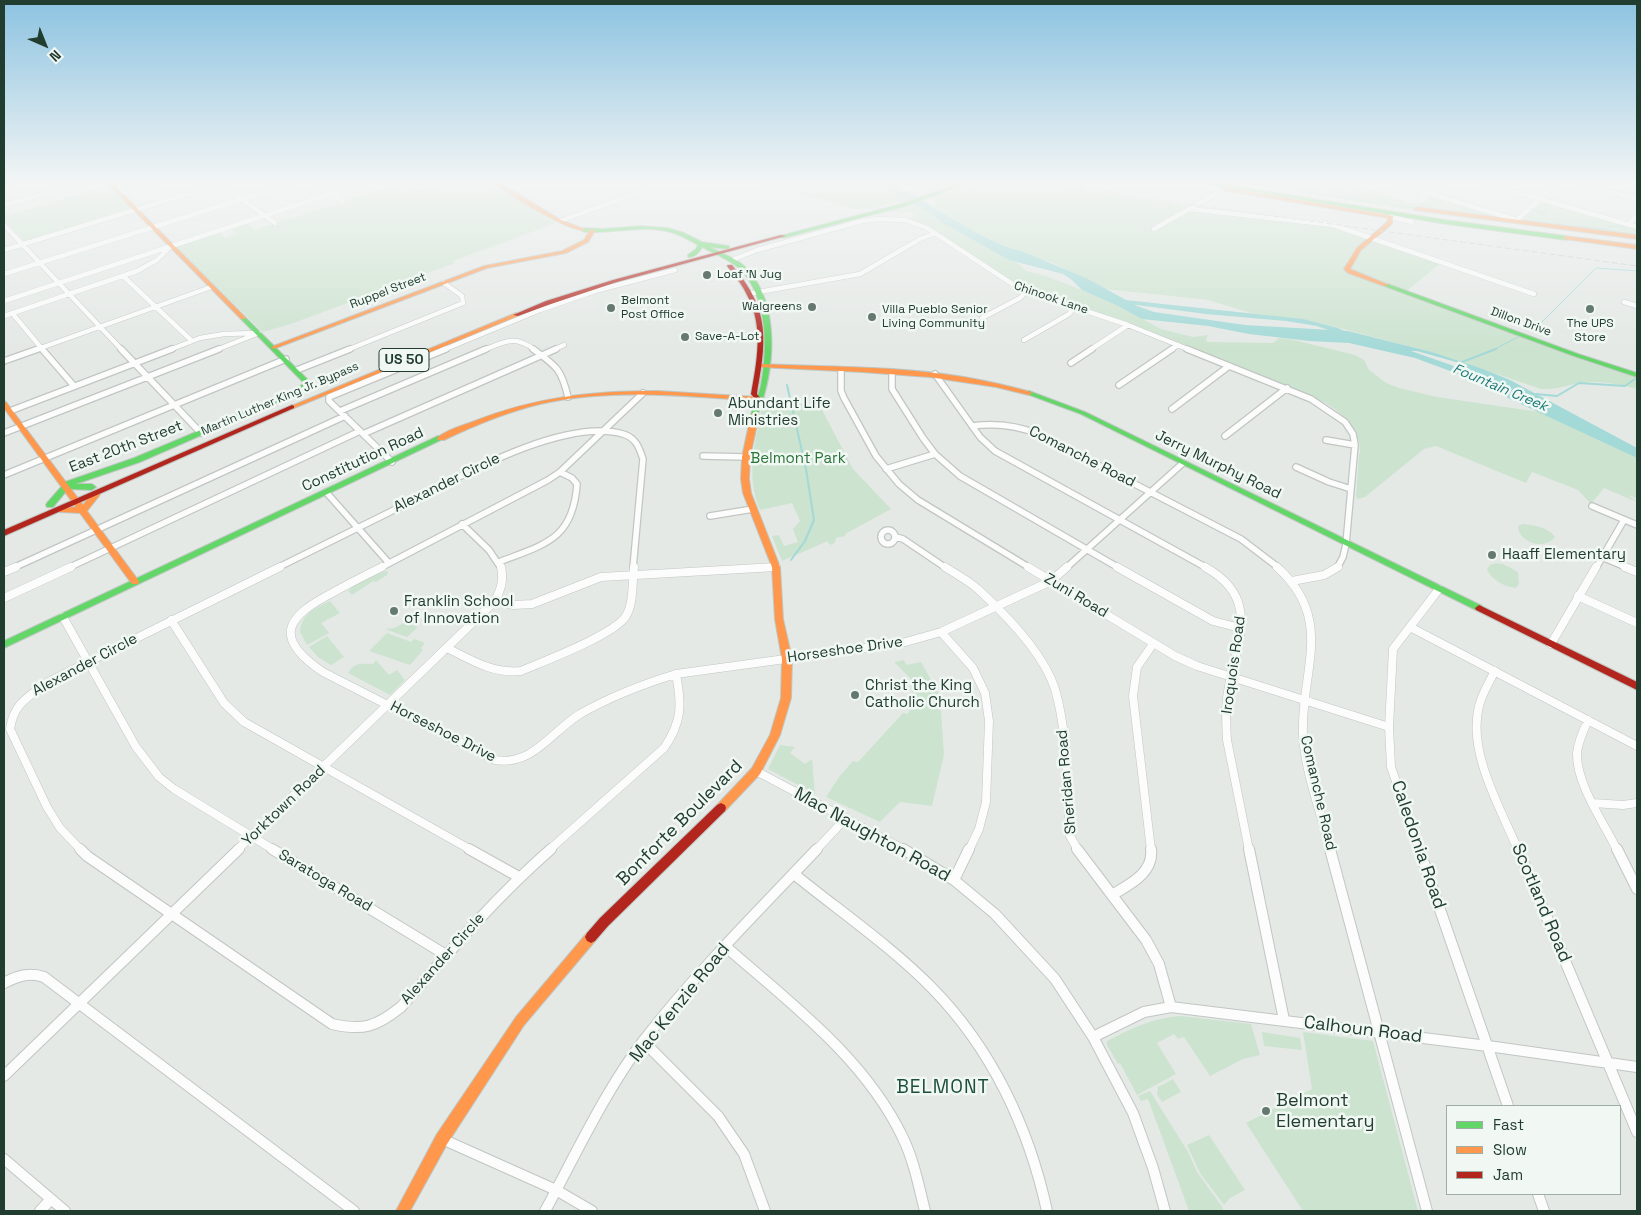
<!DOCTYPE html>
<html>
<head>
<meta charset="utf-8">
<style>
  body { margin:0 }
  #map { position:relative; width:1641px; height:1215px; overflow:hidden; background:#e4e9e6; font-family:"Space Grotesk",sans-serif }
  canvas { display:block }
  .frame { position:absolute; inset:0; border:5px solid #213d30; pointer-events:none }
  .legend { position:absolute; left:1446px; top:1105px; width:175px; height:90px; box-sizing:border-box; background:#f1f8f4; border:1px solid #9eada6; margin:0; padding:6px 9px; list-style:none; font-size:15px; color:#213d30 }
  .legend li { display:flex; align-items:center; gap:10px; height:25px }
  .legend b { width:25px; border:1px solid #9eada6 }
  .north { position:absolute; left:20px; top:20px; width:50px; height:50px; -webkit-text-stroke:4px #f1f8f4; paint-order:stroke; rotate:136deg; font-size:14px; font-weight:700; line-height:20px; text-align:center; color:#213d30 }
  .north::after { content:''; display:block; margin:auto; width:18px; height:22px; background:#213d30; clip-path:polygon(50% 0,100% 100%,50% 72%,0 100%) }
</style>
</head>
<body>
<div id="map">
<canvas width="1641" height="1215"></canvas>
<div class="frame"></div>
<ul class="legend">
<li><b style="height:6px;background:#63d668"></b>Fast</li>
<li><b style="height:6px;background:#ff974d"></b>Slow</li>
<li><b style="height:6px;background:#b3261e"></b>Jam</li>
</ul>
<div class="north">N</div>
</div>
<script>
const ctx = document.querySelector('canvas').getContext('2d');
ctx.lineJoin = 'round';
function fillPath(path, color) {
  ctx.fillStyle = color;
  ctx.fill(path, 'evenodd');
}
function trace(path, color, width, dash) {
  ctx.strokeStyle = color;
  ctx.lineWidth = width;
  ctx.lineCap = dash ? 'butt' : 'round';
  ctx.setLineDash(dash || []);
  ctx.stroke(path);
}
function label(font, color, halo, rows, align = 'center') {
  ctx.font = font + ' "Space Grotesk",sans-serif';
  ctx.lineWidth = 5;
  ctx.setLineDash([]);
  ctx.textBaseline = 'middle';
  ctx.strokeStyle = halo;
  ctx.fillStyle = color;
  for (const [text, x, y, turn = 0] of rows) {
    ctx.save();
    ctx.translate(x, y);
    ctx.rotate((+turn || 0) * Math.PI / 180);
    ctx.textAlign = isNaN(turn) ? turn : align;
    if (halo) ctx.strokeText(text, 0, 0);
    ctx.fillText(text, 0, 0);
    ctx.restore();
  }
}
const green = new Path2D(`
  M442,181H485L556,223L453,261L455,263L291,324L263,332L177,249V245L217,232L225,238L238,234L231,228L246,223L255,230L403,182L423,187Z
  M750,181H868L930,213L974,240L1019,264L1026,271L1043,275L1082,290L1118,306L1161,329L1193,337L1208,335L1206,340L1208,342L1273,343L1279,338L1290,339L1355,355L1364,360L1369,370L1386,383L1399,388L1437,397L1539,412L1637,458V499L1627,494L1637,502L1604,488L1591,504L1578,490L1532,472L1526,483L1436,446L1424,449L1365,497L1358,499L1356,497L1359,454H1360C1361,429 1344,415 1326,403L1129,323L1019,288L935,231L907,220L915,214L910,212H883L904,205L898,202L871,209H853L824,200L768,189Z
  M890,181H962L927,194C915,185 901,188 890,181Z
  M977,181H1054L1101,193L1194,207L1191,209L1333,225L1442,262L1404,293L1591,363L1637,377V389C1620,384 1597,380 1579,383C1565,386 1555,390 1541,389L1432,352L1324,324L1251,313L1208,300L1106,289L1053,263L1004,246L975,232L934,207L937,205L932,198Z
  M1244,181H1290L1326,192L1331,191L1343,182L1413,204L1428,202L1426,198L1430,195L1518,221L1521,220L1543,201L1637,229V232L1632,238L1441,215L1240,183Z
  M109,186L131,208L24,241L4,219V216Z
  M819,404L853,469L891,509L845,534V536L836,538L835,542L832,545L828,543V541L782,561L772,536L779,535L784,546L798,542L793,529L800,521L792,503L760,510C745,475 756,441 762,405Z
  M1523,524C1534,525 1548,527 1555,537C1546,550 1519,544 1518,526Z
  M1496,563L1503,564L1518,572L1519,584L1516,588C1505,587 1491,580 1487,569L1490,565Z
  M388,571L387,575L376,582L373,581L352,595L348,591C358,581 375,573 388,571Z
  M330,601L340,613L321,623L329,633L307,645L300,632C301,614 316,608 330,601Z
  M406,622L418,627L407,637L385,629L394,628Z
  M387,633L411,642L414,639L425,643L421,648L423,650L410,665L369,651Z
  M327,636L344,657L331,665L318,657L309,647Z
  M376,660L389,675L397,670L405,680L390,695L348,673C355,662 360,664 373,664Z
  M904,660L906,665L921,662L940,696L944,755L932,806L900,802L880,822L826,797L839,777L853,761L858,762L903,713L908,714L917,694L912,692L911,679L894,662Z
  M780,745L795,747L790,753L805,764L812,759L815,794L768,769Z
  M1181,1016L1251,1024L1260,1055L1243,1059L1210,1076L1184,1037L1178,1039L1174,1034L1157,1043L1176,1074L1137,1095L1120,1063L1118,1064L1107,1045V1041C1135,1027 1149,1019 1181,1016Z
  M1262,1032L1300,1038L1302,1050L1264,1046Z
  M1303,1032L1373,1041L1418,1211H1303L1246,1123L1312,1089Z
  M1173,1079L1181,1092L1162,1102L1157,1094L1158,1087Z
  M1150,1091L1188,1152L1197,1172L1223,1208L1222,1211H1189L1148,1099L1141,1101L1138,1096Z
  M1209,1135L1245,1190L1230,1198L1224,1205L1200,1173L1187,1145Z`);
const water = new Path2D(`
  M868,181H890L975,232L1004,246L1024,252L1086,278L1137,306L1154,312L1245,325L1348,331L1432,352L1483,369L1510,380L1637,448V458L1510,399L1480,382L1415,358L1349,343L1310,341L1249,334L1208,326L1142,319L1118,306L1082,290L1072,280L1063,274L1009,260L943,223L930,213ZM1417,351L1463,364L1471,372L1411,351Z`);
const streamFar1 = new Path2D(`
  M1253,181L1265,185L1320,194
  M1329,195L1413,208
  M1332,195L1346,186L1344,183
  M1430,196L1437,200L1430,207
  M1425,203L1430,206V210
  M1532,209L1544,213
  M1534,223L1549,207L1543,201
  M1546,224L1607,229L1610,226L1624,227
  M1533,331L1596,268L1637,271
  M1493,350L1520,336`);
const stream = new Path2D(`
  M1462,362L1496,349
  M787,385L806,469L814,520L805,541L791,560
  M1536,394L1557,396L1579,383L1625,386L1635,379`);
const river = new Path2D(`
  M1116,299L1303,319L1338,328L1355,336L1351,338L1317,326L1286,321L1206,314L1114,302L1113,301Z`);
const streetFar3 = new Path2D(`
  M311,181L343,202
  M404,181L418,188L439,181
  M1297,181L1326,190L1339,181
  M1388,181L1517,220L1559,181
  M1478,181L1637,227
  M1570,181L1637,199
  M220,183L275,223
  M4,185L19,181
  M119,193L160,181
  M1421,200L1444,181
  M4,205L90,181
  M1190,209L1333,225L1534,294
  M1391,217L1412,222
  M560,221L638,193L645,188L648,181
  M1629,224L1637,215
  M4,225L122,350
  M1154,229L1224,189
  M4,250L230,181
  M732,260L757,250L862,221L878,219L905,220L927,228L1020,289L1128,325L1190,350
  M4,274L300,181
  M123,276L192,341
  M753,293L860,274L920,239L936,233
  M4,301L370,181
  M1624,302L1637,306
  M12,313L43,350
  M4,316L137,271L157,260L171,246
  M982,318L1020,298L1026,292
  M1024,340L1069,314L1075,307
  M35,350L211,287
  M169,350L200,338L224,334L256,333
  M216,350L259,333
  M347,350L463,303L462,296L444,283
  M443,350L540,310L595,291L675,270
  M484,350C505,341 515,335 535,350
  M553,350L564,345
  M1090,350L1128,325
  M1171,350L1178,345`);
const streetFar2 = new Path2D(`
  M42,349L74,386
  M121,349L201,433
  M533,349C556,366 561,368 568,397
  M1187,349L1311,399L1345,422L1353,434L1355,445L1346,544L1343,557L1337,568
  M4,361L38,349
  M1071,363L1092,349
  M297,370L350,349
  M841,370V391L844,398L876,456L899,484L918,500L1030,568
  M892,372V389L923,438L935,454L960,476L1119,568
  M935,374L980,437L995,451L1207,568
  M1119,385L1172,349
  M1172,409L1229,366
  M10,411L172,349
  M340,411L486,349
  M972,426C995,423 1016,425 1038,434L1241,539L1279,568
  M4,433L219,349
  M363,434L556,349
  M1225,436L1287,388
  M1326,440L1355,445
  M703,456L746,457
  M392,462L329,401V397L446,349
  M1296,467L1329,482L1351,489
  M886,469L935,454
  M4,475L286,359
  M326,492L388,562
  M1592,506L1637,525
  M710,516L753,509
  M462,524L489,550L501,568
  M881 537a7 7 0 1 1 14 0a7 7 0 1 1-14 0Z
  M896,537L903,539L946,568
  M1602,557L1628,568
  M499,562C545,544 573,540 577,484L572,478L560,472
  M13,568L345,416
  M68,568L360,431
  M277,568C320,547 363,525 406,504C459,477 564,417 623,434C636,438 639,447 643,459L633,568
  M380,568L548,480L560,472L643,393
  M759,568L776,567
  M1066,568L1183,463
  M1596,568L1624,520`);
const streetFar1 = new Path2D(`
  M382,567C366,575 350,583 334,592C287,616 271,637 323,672L495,760C533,766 551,732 580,714C610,697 643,684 676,674L902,643L941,632L1051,581L1067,567
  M945,567C956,574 969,581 979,590C1006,615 1044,654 1055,689C1068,733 1067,790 1070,836L1078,850
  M1028,567L1175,656L1197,666L1389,727
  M1117,567L1213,621L1240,628
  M1205,567C1259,597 1239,637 1229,686C1225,704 1226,722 1227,740L1249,850
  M1277,567C1336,620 1300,672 1303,735C1305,772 1321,814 1331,850
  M1625,567L1637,572
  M4,572L16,567
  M1292,581L1324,575L1338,567
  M1578,596L1637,623
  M4,598L71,567
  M495,601L514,605L532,604L601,577L776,567
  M63,617L136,747L159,777L174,789L274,850
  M171,620L224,703L244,722L471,850
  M1410,627L1637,746
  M941,632L973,668L985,693L989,721L986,802L979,829L969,850
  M1551,644L1596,567
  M447,648C471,660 493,674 521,671C544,661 614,635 626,616C634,603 632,581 634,567
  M1495,671C1489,682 1482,694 1479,706C1467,752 1501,809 1518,850
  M1588,720C1583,731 1578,742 1577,753C1576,784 1604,823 1617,850
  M756,771L905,850
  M1593,803L1623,805L1637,803
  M81,850L60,828L47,807L10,729C14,703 28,697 48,682L280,567
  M237,850L495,601C501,589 504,580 501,567
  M549,850L664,748C682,722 682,705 676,674
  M816,850L846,818
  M1151,850L1133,696L1137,667L1153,644
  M1420,850L1391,767L1389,727L1393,649L1439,589`);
const street = new Path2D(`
  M80,849L87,856L332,1024C363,1031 376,1027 401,1007C449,952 496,897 551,849
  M272,849L446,955
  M469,849L519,877
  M903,849L954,880L995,914L1055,979L1093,1037L1133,1113L1153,1168L1165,1211
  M1077,849L1146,940L1159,964L1171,1007
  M1249,849L1284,1020
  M1330,849L1427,1211
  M1419,849L1508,1106
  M1518,849L1637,1132
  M1617,849L1637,889
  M794,874C838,910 892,947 932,988C992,1049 1029,1128 1047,1211
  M954,880L969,849
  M1112,895C1130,884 1154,873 1151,849
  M725,946C790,1003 865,1058 903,1138C914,1161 919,1187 925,1211
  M4,983C17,976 29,972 44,977L354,1211
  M1093,1037L1144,1012L1171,1007L1488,1046L1637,1067
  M643,1041L718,1116L744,1154L765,1211
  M4,1076L239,849
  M442,1139L556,1190L592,1211
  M4,1159L65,1211
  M1538,1194L1544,1211
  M40,1211L51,1199
  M545,1211C575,1156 606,1089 644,1040C696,973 758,911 817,849`);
const fast = new Path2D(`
  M967,181H974L905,206L783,238L780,236L901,204Z
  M1190,181H1202L1446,220L1566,236L1569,238L1566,240L1446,224Z
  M641,226L668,228L684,233L702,242L729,246V248L727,249L710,247C721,253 733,257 743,265C782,301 775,372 757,416H753L751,415C753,405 759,396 761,385C768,349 768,296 739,268C728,259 715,254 702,247C700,252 694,258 688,257V255L696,249L698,245C688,239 677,233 666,231C639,225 611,234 584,232L581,230L584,228L603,229Z
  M1384,284H1388L1578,354L1637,373V377L1574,356L1384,286Z
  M241,317H245L310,382V384L300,392L140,462L76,484H92L96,487L92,490L68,489L53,507H47L46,505L47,503L62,486V483L134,458L296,390L304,383L241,319Z
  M1029,391L1085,412L1482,606L1483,608L1482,610H1476L1081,414L1027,394L1026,393Z
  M438,436H444L445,438L4,648V641Z`);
const slow = new Path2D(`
  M105,181H110L245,317V319H241Z
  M491,181H497L561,220L587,230C574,236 503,191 491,181Z
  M1224,187L1393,216L1392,224L1361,250L1350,269L1389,285L1384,286L1348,273L1344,269L1357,248L1387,222L1388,218L1222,190L1221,189Z
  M1417,207L1637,235V239L1415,210L1414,209Z
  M592,229L595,231L588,242L566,253L487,268L276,348L274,349L271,347L484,266L562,251L584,240L590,230Z
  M1566,236L1637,245V249L1564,239L1563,238Z
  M516,313L518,314V316L294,408L292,409L289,407Z
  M760,364C828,367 897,366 964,377C987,381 1009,386 1031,392L1032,393L1029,395L996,387L929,377L862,372L758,367L757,366Z
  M657,391L758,397L761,399L758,401C686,396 612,388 540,404C507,412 475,425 444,440H438L437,438C446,430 461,426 472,422C535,397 590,391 657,391Z
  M4,401L6,402L83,505L93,492H99L100,494L99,496L87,511L138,580L139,582L138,584H132L80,513L60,512L59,510L60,508L76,507L4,408Z
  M755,413L759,415L750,457L749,479L751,493L780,567L783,619L792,659L791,698L780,735L760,774L725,811L721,813L717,811L716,808L717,805L752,768L770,735L781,698L782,659L775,619L772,567L743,493L741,479L742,457L751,415Z
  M591,931L595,933L597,937L595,941L524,1025L447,1144L410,1211H396L437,1134L516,1017L587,933Z`);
const jam = new Path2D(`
  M781,235L786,236L617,282L551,304L518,316L513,315L546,301L613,280Z
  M728,265H732C770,310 767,338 757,394L761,399L758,401L756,400L751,394C757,361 764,326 747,295C742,284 734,275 727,266Z
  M292,405L294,406V408L4,536V530Z
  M1479,605L1637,682V690L1476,610L1475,608Z
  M721,803L725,805L726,808L725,811L608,926L595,941L591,943L587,941L585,937L587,933L600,918L717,805Z`);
const rail = new Path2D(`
  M1060,181L1120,195L1637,266`);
const markers = [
  [707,275,5,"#657970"],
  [812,307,5,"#657970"],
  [611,308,5,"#657970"],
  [1590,309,5,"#657970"],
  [872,317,5,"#657970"],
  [685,337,5,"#657970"],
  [718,413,5,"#657970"],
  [1492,555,5,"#657970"],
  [394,611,5,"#657970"],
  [855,695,5,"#657970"],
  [1266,1111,5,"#657970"]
];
const farPoinames = [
  ["Loaf 'N Jug",717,275],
  ["Belmont",621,301],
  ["Post Office",621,315],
  ["Walgreens",802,307,"right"],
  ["Villa Pueblo Senior",882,310],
  ["Living Community",882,324],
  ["The UPS",1590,324,"center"],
  ["Store",1590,338,"center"],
  ["Save-A-Lot",695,337]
];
const farStreetnames = [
  ["Ruppel Street",388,291,-21],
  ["Chinook Lane",1051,298,19],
  ["Dillon Drive",1521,322,20],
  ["Martin Luther King Jr. Bypass",280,399,-23]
];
const shields = [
  [404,360,50]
];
const shieldNames = [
  ["US 50",404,360]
];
const farWaternames = [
  ["Fountain Creek",1500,388,23]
];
const poiNames = [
  ["Abundant Life",728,404],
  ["Ministries",728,421],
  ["Haaff Elementary",1502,555],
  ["Franklin School",404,602],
  ["of Innovation",404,619],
  ["Christ the King",865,686],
  ["Catholic Church",865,703]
];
const streetNames = [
  ["East 20th Street",126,447,-21],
  ["Comanche Road",1082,457,27],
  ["Constitution Road",363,460,-25],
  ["Jerry Murphy Road",1218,465,26],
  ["Alexander Circle",447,483,-26],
  ["Zuni Road",1076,596,31],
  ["Horseshoe Drive",845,650,-8],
  ["Alexander Circle",85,665,-28],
  ["Iroquois Road",1234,665,-82],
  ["Horseshoe Drive",443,732,27],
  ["Sheridan Road",1067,782,-95],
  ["Comanche Road",1318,793,77],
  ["Yorktown Road",284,806,-44],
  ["Saratoga Road",325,881,31],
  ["Alexander Circle",443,959,-48]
];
const parkNames = [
  ["Belmont Park",798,459]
];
const nearStreetnames = [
  ["Bonforte Boulevard",680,823,-45],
  ["Mac Naughton Road",872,835,29],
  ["Caledonia Road",1418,845,71],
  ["Scotland Road",1541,903,67],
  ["Mac Kenzie Road",680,1003,-51],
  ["Calhoun Road",1363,1030,7]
];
const nearPoinames = [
  ["Belmont",1276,1101],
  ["Elementary",1276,1122]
];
const nearNeighbourhoodnames = [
  ["BELMONT",943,1088]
];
fillPath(green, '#cce3cf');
fillPath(water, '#a3d9d7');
trace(streamFar1, '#a3d9d7', 1);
trace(stream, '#a3d9d7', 2);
fillPath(river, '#a3d9d7');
trace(streetFar3, '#c1c6c3', 5.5);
trace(streetFar2, '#c1c6c3', 8);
trace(streetFar1, '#c1c6c3', 9);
trace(street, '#c1c6c3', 12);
trace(fast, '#bfc7c3', 2);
trace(slow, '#bfc7c3', 2);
trace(jam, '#bfc7c3', 2);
trace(streetFar3, '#fbfcfb', 4.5);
trace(streetFar2, '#fbfcfb', 5.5);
trace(streetFar1, '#fbfcfb', 8);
trace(street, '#fbfcfb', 10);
fillPath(fast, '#63d668');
fillPath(slow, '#ff974d');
fillPath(jam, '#b3261e');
trace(rail, '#c6cac8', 1, [6, 3]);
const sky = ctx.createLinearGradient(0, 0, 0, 351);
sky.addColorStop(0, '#8cc3e1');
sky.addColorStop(0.52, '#f3f5f4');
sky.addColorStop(1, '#f3f5f400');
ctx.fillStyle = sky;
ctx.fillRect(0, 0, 1641, 351);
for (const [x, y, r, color] of markers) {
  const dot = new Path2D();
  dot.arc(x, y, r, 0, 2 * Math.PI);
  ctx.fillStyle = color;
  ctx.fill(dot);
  trace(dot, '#f1f8f4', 2);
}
label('12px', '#213d30', '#f1f8f4', farPoinames, 'left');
label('12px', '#213d30', '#f1f8f4', farStreetnames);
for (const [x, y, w] of shields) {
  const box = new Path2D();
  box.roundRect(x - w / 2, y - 11.5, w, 23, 4);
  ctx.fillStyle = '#f1f8f4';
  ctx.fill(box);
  trace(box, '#213d30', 1);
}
label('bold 14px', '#213d30', null, shieldNames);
label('italic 14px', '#1a7a78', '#f1f8f4', farWaternames);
label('15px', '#213d30', '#f1f8f4', poiNames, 'left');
label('15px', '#213d30', '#f1f8f4', streetNames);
label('15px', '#2a7439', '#f1f8f4', parkNames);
label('18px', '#213d30', '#f1f8f4', nearStreetnames);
label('18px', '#213d30', '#f1f8f4', nearPoinames, 'left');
ctx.letterSpacing = '1px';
label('19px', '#1c4f3a', '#f1f8f4', nearNeighbourhoodnames);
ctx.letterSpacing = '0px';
</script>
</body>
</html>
